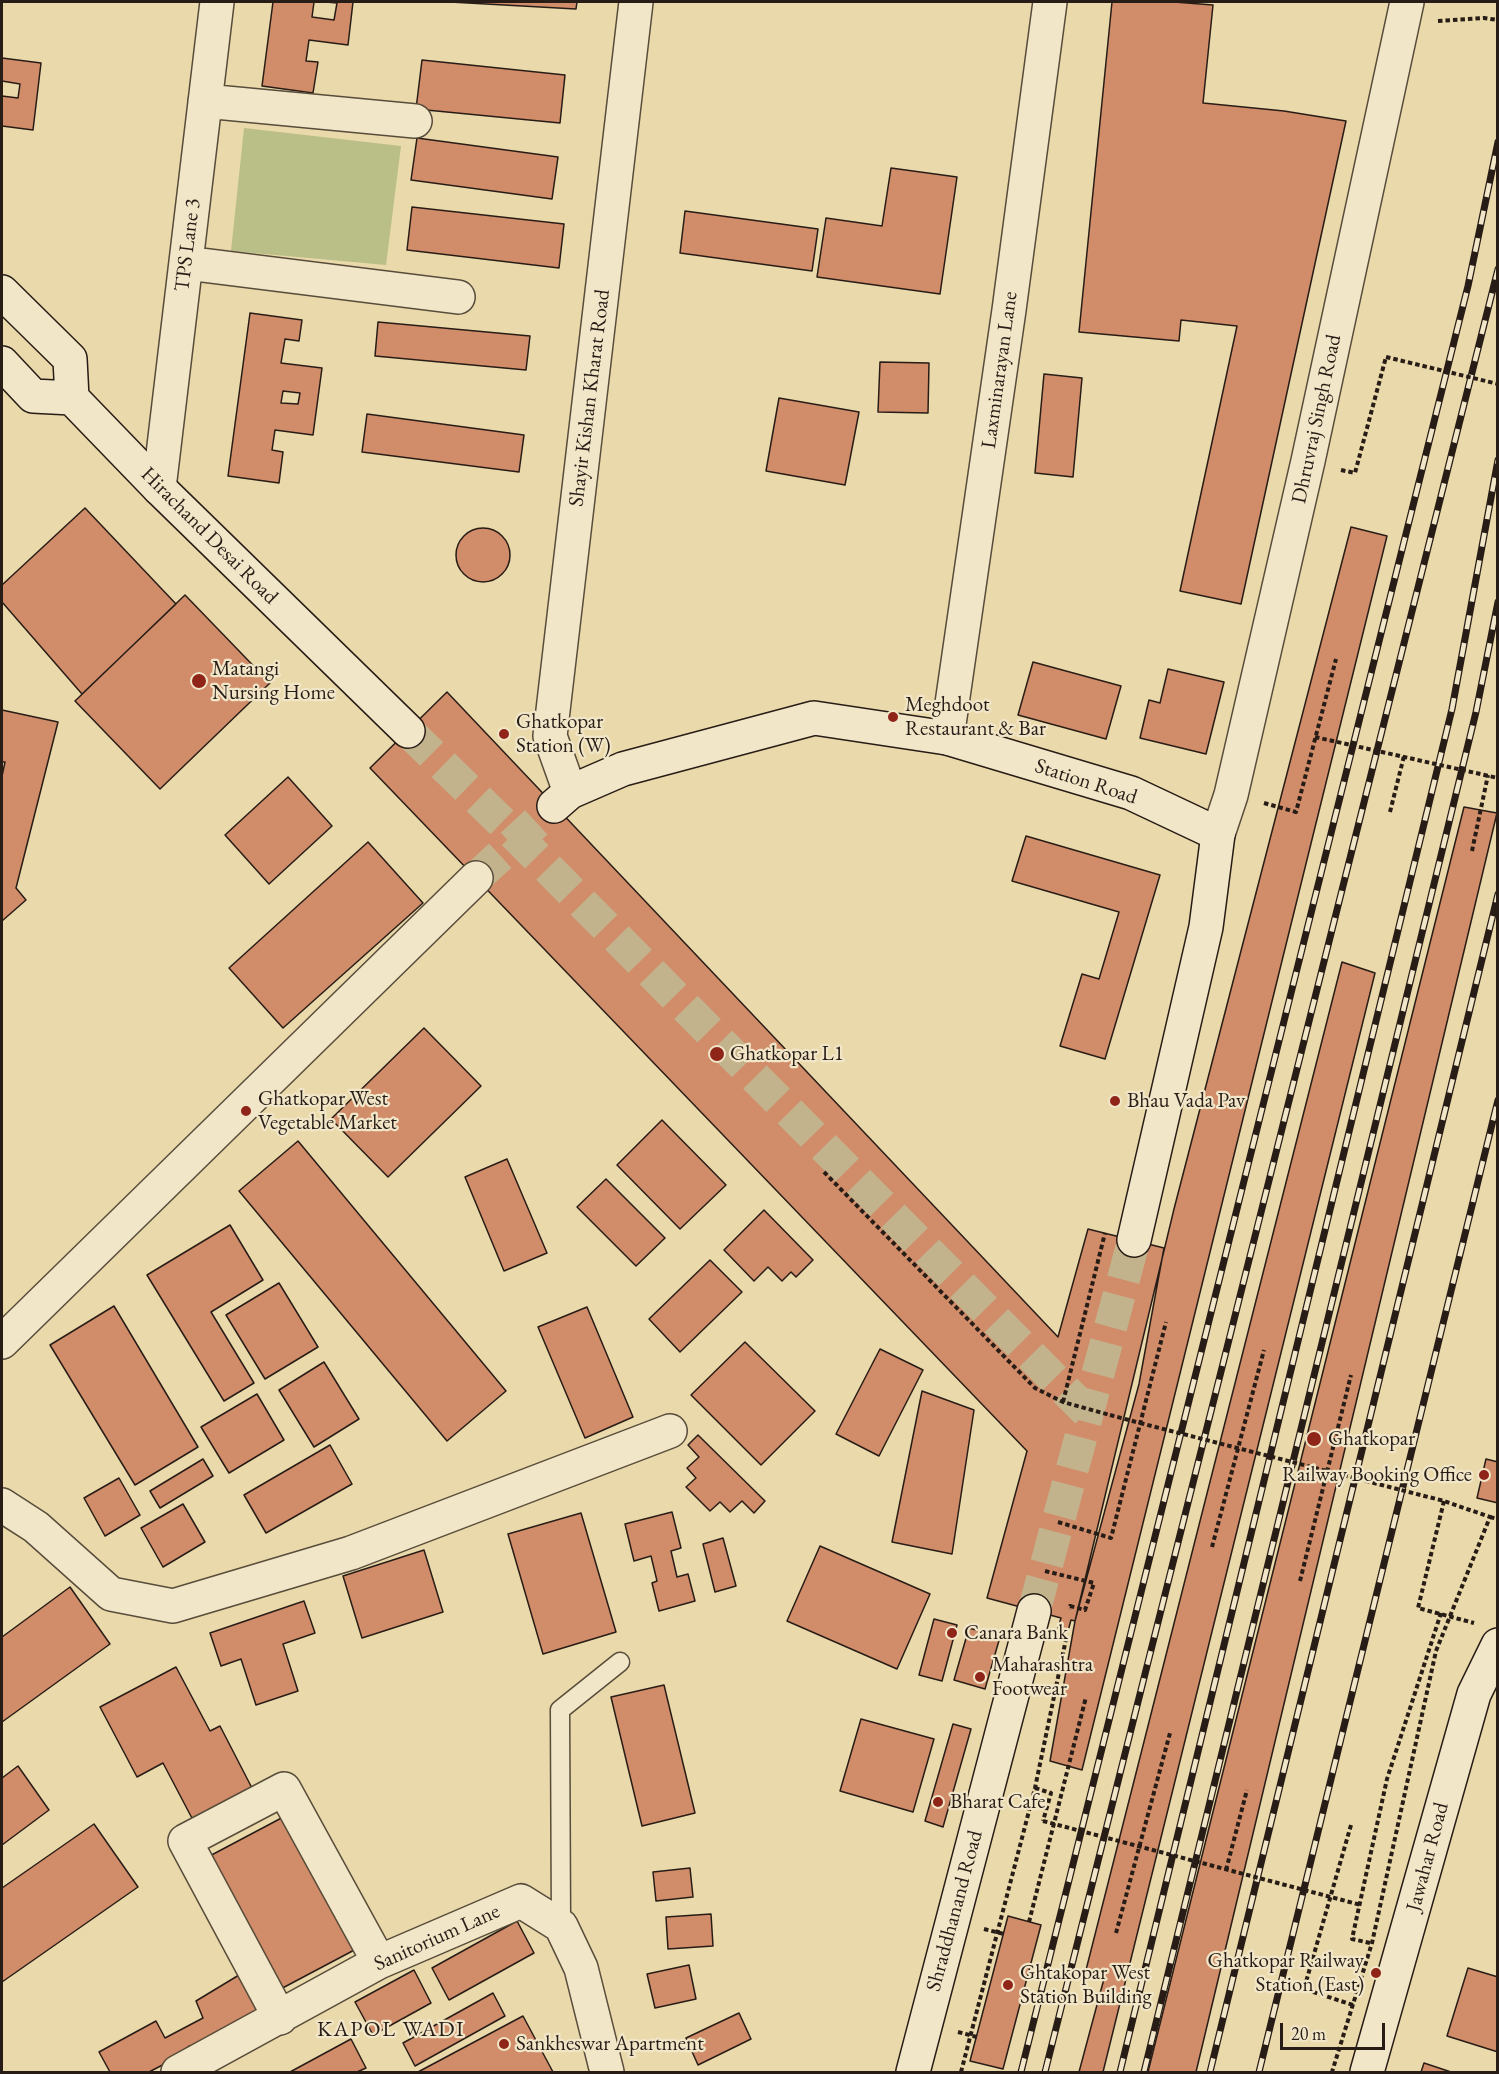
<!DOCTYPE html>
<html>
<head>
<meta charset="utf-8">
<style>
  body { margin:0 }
  #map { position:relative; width:1499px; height:2074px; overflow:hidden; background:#ead9aa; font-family:"EB Garamond",serif }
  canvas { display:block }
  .frame { position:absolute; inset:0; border:3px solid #281d16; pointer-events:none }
  .scale { position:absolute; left:1280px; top:2023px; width:105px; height:27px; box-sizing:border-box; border:3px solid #281d16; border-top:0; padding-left:8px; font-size:18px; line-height:21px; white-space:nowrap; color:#281d16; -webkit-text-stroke:4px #f1e6c8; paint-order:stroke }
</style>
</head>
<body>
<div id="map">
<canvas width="1499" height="2074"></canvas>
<div class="frame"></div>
<div class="scale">20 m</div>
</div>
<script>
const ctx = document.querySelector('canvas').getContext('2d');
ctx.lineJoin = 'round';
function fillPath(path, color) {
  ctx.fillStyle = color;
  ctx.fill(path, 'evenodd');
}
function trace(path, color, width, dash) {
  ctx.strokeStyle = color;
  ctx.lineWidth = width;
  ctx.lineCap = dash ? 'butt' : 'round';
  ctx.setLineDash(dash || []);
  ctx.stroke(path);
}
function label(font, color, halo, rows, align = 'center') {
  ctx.font = font + ' "EB Garamond",serif';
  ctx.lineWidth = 4.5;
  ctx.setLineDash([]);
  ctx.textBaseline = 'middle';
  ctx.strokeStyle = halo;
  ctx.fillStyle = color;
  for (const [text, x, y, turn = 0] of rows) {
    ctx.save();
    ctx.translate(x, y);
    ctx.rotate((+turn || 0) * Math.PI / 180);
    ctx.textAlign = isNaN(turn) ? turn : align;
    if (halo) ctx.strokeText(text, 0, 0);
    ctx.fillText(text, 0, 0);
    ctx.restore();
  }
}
const green = new Path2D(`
  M244,128L401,146L386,265L231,251Z`);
const building = new Path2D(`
  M273,2H314L312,17L334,20L337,3L326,2H353L348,45L309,40L306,61L318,62L313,93L262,86Z
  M450,2H577L576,9Z
  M1112,2H1174L1213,5L1203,103L1284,111L1346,121L1241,604L1180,591L1237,326L1181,320L1179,341L1079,332Z
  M2,58L41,63L33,130L2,126V96L18,98L20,84L2,81V88Z
  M422,60L565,75L560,123L416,109Z
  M417,138L558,157L552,199L411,180Z
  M891,168L957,177L940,294L817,277L826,218L882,226Z
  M412,207L564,224L559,268L407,250Z
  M685,211L818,229L812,271L680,253Z
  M250,313L302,320L299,341L285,339L281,363L322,368L313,435L275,430L272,450L283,452L279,483L228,476ZM283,391L300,393L298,404L281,403Z
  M378,322L530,336L526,370L375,356Z
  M880,362L929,363L928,413L878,412Z
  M1044,374L1082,378L1073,477L1035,473Z
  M779,398L859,412L845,485L766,471Z
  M367,414L524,435L519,472L362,452Z
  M85,508L176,604L82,694L2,602V585Z
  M1351,527L1387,536L1082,1770L1050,1761L1075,1621L1174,1209Z
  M456 555a27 27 0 1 1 54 0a27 27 0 1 1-54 0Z
  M185,595L270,683L160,789L75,701Z
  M1033,662L1121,686L1106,739L1018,715Z
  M1168,669L1224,682L1206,754L1140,738L1149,700L1160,703Z
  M447,692L1058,1337L1088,1229L1164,1248L1139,1384L1075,1621L1071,1620L1068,1631L1058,1628L1061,1618L987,1598L1027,1451L370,768Z
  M2,710L58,722L16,888L26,900L2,921V776L5,762H2Z
  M288,777L332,826L269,884L225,835Z
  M1464,807L1497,813L1196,2072H1148Z
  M1026,836L1160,875L1105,1059L1060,1046L1082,974L1099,979L1119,912L1012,881Z
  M368,842L423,903L283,1028L229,968Z
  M1342,962L1375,973L1103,2072H1079L1105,1975L1086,1970Z
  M424,1028L481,1086L388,1177L331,1119Z
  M662,1120L726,1185L680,1229L617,1165Z
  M298,1141L506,1391L447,1441L239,1191Z
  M507,1159L547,1253L504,1271L465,1177Z
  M606,1179L665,1238L636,1266L577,1207Z
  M764,1210L813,1260L796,1277L791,1272L782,1281L768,1267L754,1281L724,1250Z
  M230,1225L263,1280L211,1312L254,1383L224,1401L147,1275Z
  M710,1260L742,1292L680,1352L649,1319Z
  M279,1283L318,1347L265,1379L226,1315Z
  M114,1306L198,1447L135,1485L50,1345Z
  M587,1307L633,1417L585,1438L538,1327Z
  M745,1342L815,1411L761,1465L691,1395Z
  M880,1349L923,1370L879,1456L836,1434Z
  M324,1362L359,1419L314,1447L279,1390Z
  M922,1391L974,1410L952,1554L892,1542Z
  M257,1394L284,1440L229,1473L201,1427Z
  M698,1435L765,1501L754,1513L742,1501L730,1512L720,1502L710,1511L686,1487L696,1478L687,1468L699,1457L688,1445Z
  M330,1445L352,1484L266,1533L244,1495Z
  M203,1459L213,1476L160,1508L150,1491Z
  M1486,1459L1498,1462V1503L1477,1498Z
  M119,1478L140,1515L105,1536L84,1498Z
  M183,1504L205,1542L163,1567L141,1528Z
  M672,1512L681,1548L671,1551L677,1577L688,1574L695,1601L659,1611L652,1583L657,1581L651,1556L634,1561L625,1524Z
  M581,1513L616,1632L543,1654L508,1534Z
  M723,1538L736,1586L715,1592L703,1544Z
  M820,1546L930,1594L897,1669L787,1621Z
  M424,1550L443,1612L362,1638L343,1576Z
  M70,1587L110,1644L2,1722V1637Z
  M304,1601L315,1633L283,1644L298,1691L256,1705L241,1659L221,1666L210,1633Z
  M934,1619L957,1625L942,1681L919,1675Z
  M969,1628L1000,1637L985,1689L954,1680Z
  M176,1667L210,1731L220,1726L253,1790L194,1822L163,1763L137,1777L100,1707Z
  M664,1685L695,1813L642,1826L611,1697Z
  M861,1719L934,1739L913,1812L840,1791Z
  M953,1724L971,1729L943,1827L925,1821Z
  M18,1766L49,1810L2,1845V1778Z
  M289,1814L360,1947L275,1992L204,1859Z
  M94,1824L138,1887L2,1982V1888Z
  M690,1868L693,1897L656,1901L653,1872Z
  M711,1914L713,1946L668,1949L666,1917Z
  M1008,1916L1041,1925L1003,2069L970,2061Z
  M517,1921L534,1953L449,2000L432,1968Z
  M689,1965L696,1999L655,2008L647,1974Z
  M1468,1968L1498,1977V2052L1447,2036Z
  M414,1970L431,2003L373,2035L355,2002Z
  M239,1975L259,2012L190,2050L189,2046L172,2060L149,2072H110L99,2052L156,2021L165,2038L203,2018L196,2001Z
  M493,1993L505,2016L415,2066L403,2043Z
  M739,2013L751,2039L698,2065L686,2038Z
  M523,2016L553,2072H418Z
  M351,2039L366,2068L357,2072H290Z
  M1424,2063L1451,2072H1421Z`);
const secondaryTunnel = new Path2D(`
  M408,731L518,838L1087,1412
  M476,878L554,806
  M1034,1611L1134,1240`);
const path = new Path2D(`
  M1438,21L1484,18L1498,20
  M1341,470L1355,473L1386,357
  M1264,803L1296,812L1336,659
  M1390,812L1404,756
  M1472,851L1488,775
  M1110,1415L1140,1423
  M1444,1501L1418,1608L1474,1623
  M1490,1517L1498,1519
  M1058,1522L1111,1538L1166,1322
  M1212,1547L1264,1350
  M1045,1571L1094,1583L1085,1610L1070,1606L1069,1609
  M1300,1581L1351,1375
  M1035,1788L1051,1793L1043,1821
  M1351,1825L1304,1989L1353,2005
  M1226,1870L1247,1790
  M1029,1922L1086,1697
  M984,1929L1004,1934
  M1116,1933L1170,1733
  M1370,1943L1352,1939L1387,1779L1441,1613
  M958,2032L977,2037`);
const lane = new Path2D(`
  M561,1926L560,1710L620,1662`);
const street = new Path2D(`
  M205,101L415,121
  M186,263L458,297
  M159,488L217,2
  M947,738L1009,310L1050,2
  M570,792L550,736L636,2
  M1218,834L1231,795L1308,461L1407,2
  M2,1342L476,878
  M2,1505L36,1527L111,1594L173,1606L351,1553L670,1431
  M280,2018L185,1841L284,1789L379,1962
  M178,2072L379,1962L521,1901L561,1926L581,1968L607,2072`);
const secondary = new Path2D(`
  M2,292L70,359L72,398
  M2,363L33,396L72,398L159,488L408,731
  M554,806L570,792L623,769L814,718L947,738L1131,793L1218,834L1206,927L1134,1240
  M913,2072L1034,1611
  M1367,2072L1474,1694L1498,1645`);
const rail = new Path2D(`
  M1021,2072L1468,286L1498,142
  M1045,2072L1498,269
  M1120,2072L1452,709L1498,460
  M1144,2072L1476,712L1498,602
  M1210,2072L1498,894
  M1259,2072L1498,1100`);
const pathBridge = new Path2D(`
  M1386,357L1498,384
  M1315,737L1498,778
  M824,1172L1035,1388L1063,1402L1110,1415
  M1063,1402L1105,1233
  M1140,1423L1444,1501L1490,1517L1436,1651L1372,1943L1332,2072
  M1043,1821L1361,1905
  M961,2072L1035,1788L1066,1639`);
const markers = [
  [199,681,8,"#8f2418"],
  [893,717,6,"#8f2418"],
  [504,734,6,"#8f2418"],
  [717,1054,8,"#8f2418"],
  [1115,1101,6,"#8f2418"],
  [246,1111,6,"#8f2418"],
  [1314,1439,8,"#8f2418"],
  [1484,1475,6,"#8f2418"],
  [952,1633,6,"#8f2418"],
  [980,1677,6,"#8f2418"],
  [938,1802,6,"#8f2418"],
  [1376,1973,6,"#8f2418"],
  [1008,1985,6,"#8f2418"],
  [504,2044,6,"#8f2418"]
];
const streetNames = [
  ["TPS Lane 3",188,245,-83],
  ["Laxminarayan Lane",1000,370,-82],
  ["Shayir Kishan Kharat Road",590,398,-83],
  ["Dhruvraj Singh Road",1317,419,-78],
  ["Hirachand Desai Road",209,536,45],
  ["Station Road",1086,782,18],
  ["Jawahar Road",1428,1857,-75],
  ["Shraddhanand Road",955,1911,-75],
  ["Sanitorium Lane",437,1938,-24]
];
const poiNames = [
  ["Matangi",212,669],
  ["Nursing Home",212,693],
  ["Meghdoot",905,705],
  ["Restaurant & Bar",905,729],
  ["Ghatkopar",516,722],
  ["Station (W)",516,746],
  ["Ghatkopar L1",730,1054],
  ["Ghatkopar West",258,1099],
  ["Vegetable Market",258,1123],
  ["Bhau Vada Pav",1127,1101],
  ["Ghatkopar",1328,1439],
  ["Railway Booking Office",1472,1475,"right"],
  ["Canara Bank",964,1633],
  ["Maharashtra",992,1665],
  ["Footwear",992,1689],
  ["Bharat Cafe",950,1802],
  ["Ghatkopar Railway",1364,1961,"right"],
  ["Station (East)",1364,1985,"right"],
  ["Ghtakopar West",1020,1973],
  ["Station Building",1020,1997],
  ["Sankheswar Apartment",516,2044]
];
const neighbourhoodNames = [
  ["KAPOL WADI",391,2030]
];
fillPath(green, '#b9bf87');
fillPath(building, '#d18c6a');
trace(building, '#281d16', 1.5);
trace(secondaryTunnel, '#c3b38c', 33, [33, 16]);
trace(lane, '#584c3b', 21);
trace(street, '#584c3b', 36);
trace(secondary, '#281d16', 36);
trace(path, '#281d16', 4, [4.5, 3]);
trace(lane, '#f1e6c8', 18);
trace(street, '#f1e6c8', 33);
trace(secondary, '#f1e6c8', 33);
trace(rail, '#281d16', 7);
trace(rail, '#f1e6c8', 4.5, [14]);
trace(pathBridge, '#281d16', 4, [4.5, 3]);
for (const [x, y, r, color] of markers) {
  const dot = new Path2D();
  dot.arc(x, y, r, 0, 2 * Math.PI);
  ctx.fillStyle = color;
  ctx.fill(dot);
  trace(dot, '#f1e6c8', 2);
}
label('21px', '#281d16', '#f1e6c8', streetNames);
label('21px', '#281d16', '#f1e6c8', poiNames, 'left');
ctx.letterSpacing = '1.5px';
label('22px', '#281d16', '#f1e6c8', neighbourhoodNames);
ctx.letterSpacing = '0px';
</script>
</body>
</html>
